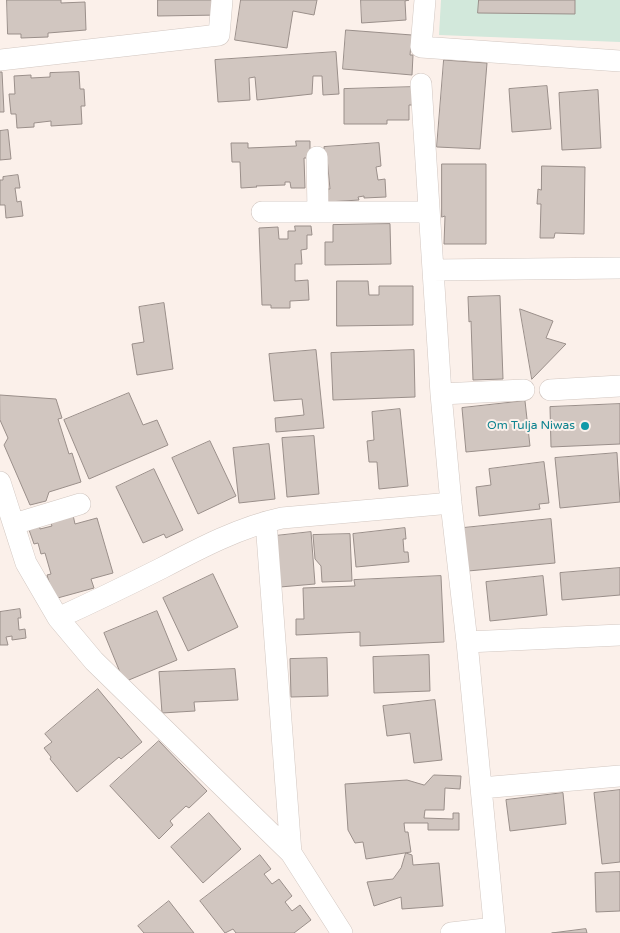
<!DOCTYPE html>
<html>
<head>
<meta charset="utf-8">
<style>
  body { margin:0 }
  canvas { display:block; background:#fbf0ea }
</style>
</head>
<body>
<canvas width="620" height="933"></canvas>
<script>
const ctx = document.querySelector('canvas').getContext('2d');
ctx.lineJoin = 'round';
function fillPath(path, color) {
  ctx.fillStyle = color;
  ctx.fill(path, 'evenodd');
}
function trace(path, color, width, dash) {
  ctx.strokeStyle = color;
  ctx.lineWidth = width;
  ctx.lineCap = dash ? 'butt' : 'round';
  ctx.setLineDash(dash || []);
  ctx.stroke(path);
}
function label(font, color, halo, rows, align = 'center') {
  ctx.font = font + ' "Varela Round",sans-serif';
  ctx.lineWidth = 4;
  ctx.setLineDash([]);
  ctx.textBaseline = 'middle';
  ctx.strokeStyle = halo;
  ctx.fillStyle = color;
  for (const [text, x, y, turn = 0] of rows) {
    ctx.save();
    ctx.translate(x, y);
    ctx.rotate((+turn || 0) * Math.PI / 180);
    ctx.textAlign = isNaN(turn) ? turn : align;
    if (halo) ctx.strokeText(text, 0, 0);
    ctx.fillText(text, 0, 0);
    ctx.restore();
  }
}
const green = new Path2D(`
  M441,0H620V42L439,35Z`);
const building = new Path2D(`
  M7,0H61V3L85,2L86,30L48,33V37L21,38V34H8Z
  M158,0H220V15L158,16Z
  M241,0H317L314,15L293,11L287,48L235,40Z
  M361,0H409L405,1L406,20L362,23Z
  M479,0H575V14L478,13Z
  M346,30L412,35L410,55H413L412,75L343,69Z
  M336,52L339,94L323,95L322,76H313L312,94L257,100L255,77L249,78L250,100L218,102L215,60Z
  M444,60L487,63L480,149L437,147Z
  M0,72H2L4,112H0Z
  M79,72L80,89H84L85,106H81L82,124L51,126V121L34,123V127L17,128L16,114H11L9,94H15L14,76L31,75V78L50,77V73Z
  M547,86L551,129L512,132L509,89Z
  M414,87V105H409V120H387V124H344V89Z
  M598,90L601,148L562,150L559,93Z
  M8,130L11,159L0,160V131Z
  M296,141H310V158H304L305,188H291L290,182H285V185L256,186L257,187L241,188L240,162H232L231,143H248V148L296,146Z
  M379,143L381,166L376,167L378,180L385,179L386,197L364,198V196L358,197L359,200L328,202L327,189H330L327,158H325L324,147Z
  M442,164H486V244H444L445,216L442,217Z
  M542,166L585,167L584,234L555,233L554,238H540L541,204H537L538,189L541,190Z
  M18,175L20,188H15L17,202L21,201L23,216L6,218L5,205H0V180H3V177Z
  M390,224L391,264L325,265V242H333V225Z
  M295,226H311L312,235H307V249L301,250L302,264H295V281L308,280L309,300L290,301V308H271V305H262L259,228L278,227L279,239H288V231H295Z
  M337,281H368L369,295H379V286H413V325L337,326Z
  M500,296L503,379L473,380L471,321L469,322L468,297Z
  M164,303L173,369L137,375L132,344L144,342L139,307Z
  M520,309L553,321L546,338L566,344L532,379Z
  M316,350L324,428L276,432L275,418L304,415L302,399L274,401L269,354Z
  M414,350L415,397L333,400L331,353Z
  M129,393L143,425L157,420L168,445L89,479L64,420Z
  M0,395L56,399L62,418L58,419L69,454L72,453L81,482L49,492L46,501L30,505L4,445L8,438L0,420Z
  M525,401L530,446L466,452L462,408Z
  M620,404V444L551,447L550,407Z
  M400,409L408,486L379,489L377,462H369L367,441L374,440L372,412Z
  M314,436L319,494L287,497L282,438Z
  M210,441L236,496L198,514L172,458Z
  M269,444L275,499L239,503L233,448Z
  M617,453L620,502L560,508L555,458Z
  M544,462L549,503L539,504L540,509L479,516L476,487L491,485L489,469Z
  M154,469L183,530L166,538L164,534L143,543L116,487Z
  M73,515L75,524L97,518L113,573L91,579L94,588L54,599L47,575L51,574L45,553L41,554L38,543L34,544L28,527L39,524L40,529L52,526L50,521Z
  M551,519L555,563L468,571L463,528Z
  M405,528L406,539H403L404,552H408L409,562L356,567L353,534Z
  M311,532L315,584L280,587L275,536Z
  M350,534L352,581L322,582L321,566L315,559L313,535Z
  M620,568V595L562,600L560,573Z
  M213,574L238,627L188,651L163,598Z
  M441,576L444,642L360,646V632L296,635V619H304L303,588L355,586L354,580Z
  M543,576L547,615L490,621L486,582Z
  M20,609L21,618H18L19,630L25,629L26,638L12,640V636L6,637L8,645H0V612Z
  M157,611L177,660L124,682L104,633Z
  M429,655L430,691L374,693L373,657Z
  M327,658L328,696L291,697L290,659Z
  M235,669L238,700L194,702L195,711L162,713L159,672Z
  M98,689L142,742L121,759L119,757L77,792L50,759L51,757L44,748L52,742L45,734Z
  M435,700L442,760L414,763L410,733L387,736L383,706Z
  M159,741L207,791L189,808L186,806L170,821L173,825L159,839L110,786Z
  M434,775L461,776L460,789L445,788L444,810H425L424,818L453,819V813H459V830H428V823H404L405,832H408L411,852L366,859L363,842L355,843L348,830L345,784L407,780L424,785Z
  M620,790V862L602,864L594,793Z
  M563,793L566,824L510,831L506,800Z
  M209,813L241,849L203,883L171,847Z
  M406,853L412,855L413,865L439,863L443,906L402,909L401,897L374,906L367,882L393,879L401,868Z
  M260,855L271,869L264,874L272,884L279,879L292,896L285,902L292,911L300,905L311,920L294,933H236L233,929L225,933L200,901Z
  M620,872V911L596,912L595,873Z
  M169,901L194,933H144L138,926Z
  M586,929L587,933H552Z`);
const minor = new Path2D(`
  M425,0L421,47L620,61
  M0,60L219,35L222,0
  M421,84L441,394L451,503L467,642
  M317,157L318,212
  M262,212H428
  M433,270L620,268
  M550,390L620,386
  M441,394L524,390
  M0,482L26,563L58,618
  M266,522L291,853
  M14,524L80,504
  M481,788L620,776
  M342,933L291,853L94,661L58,618C93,602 128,585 162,568C200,548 240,527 282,518L451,503
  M451,933L494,928
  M495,933L467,642L620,635`);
const markers = [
  [585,426,5,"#0f9aa8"]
];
const cultureNames = [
  ["Om Tulja Niwas",575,426]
];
fillPath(green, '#d2e8db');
fillPath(building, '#d1c6c0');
trace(building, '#9a8f8a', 1);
trace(minor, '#d2c7c1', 22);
trace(minor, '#fff', 21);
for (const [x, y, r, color] of markers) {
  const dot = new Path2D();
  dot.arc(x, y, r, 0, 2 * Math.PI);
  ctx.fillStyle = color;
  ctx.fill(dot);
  trace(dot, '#fbf0ea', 2);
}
label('12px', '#0d838f', '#fbf0ea', cultureNames, 'right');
</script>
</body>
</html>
